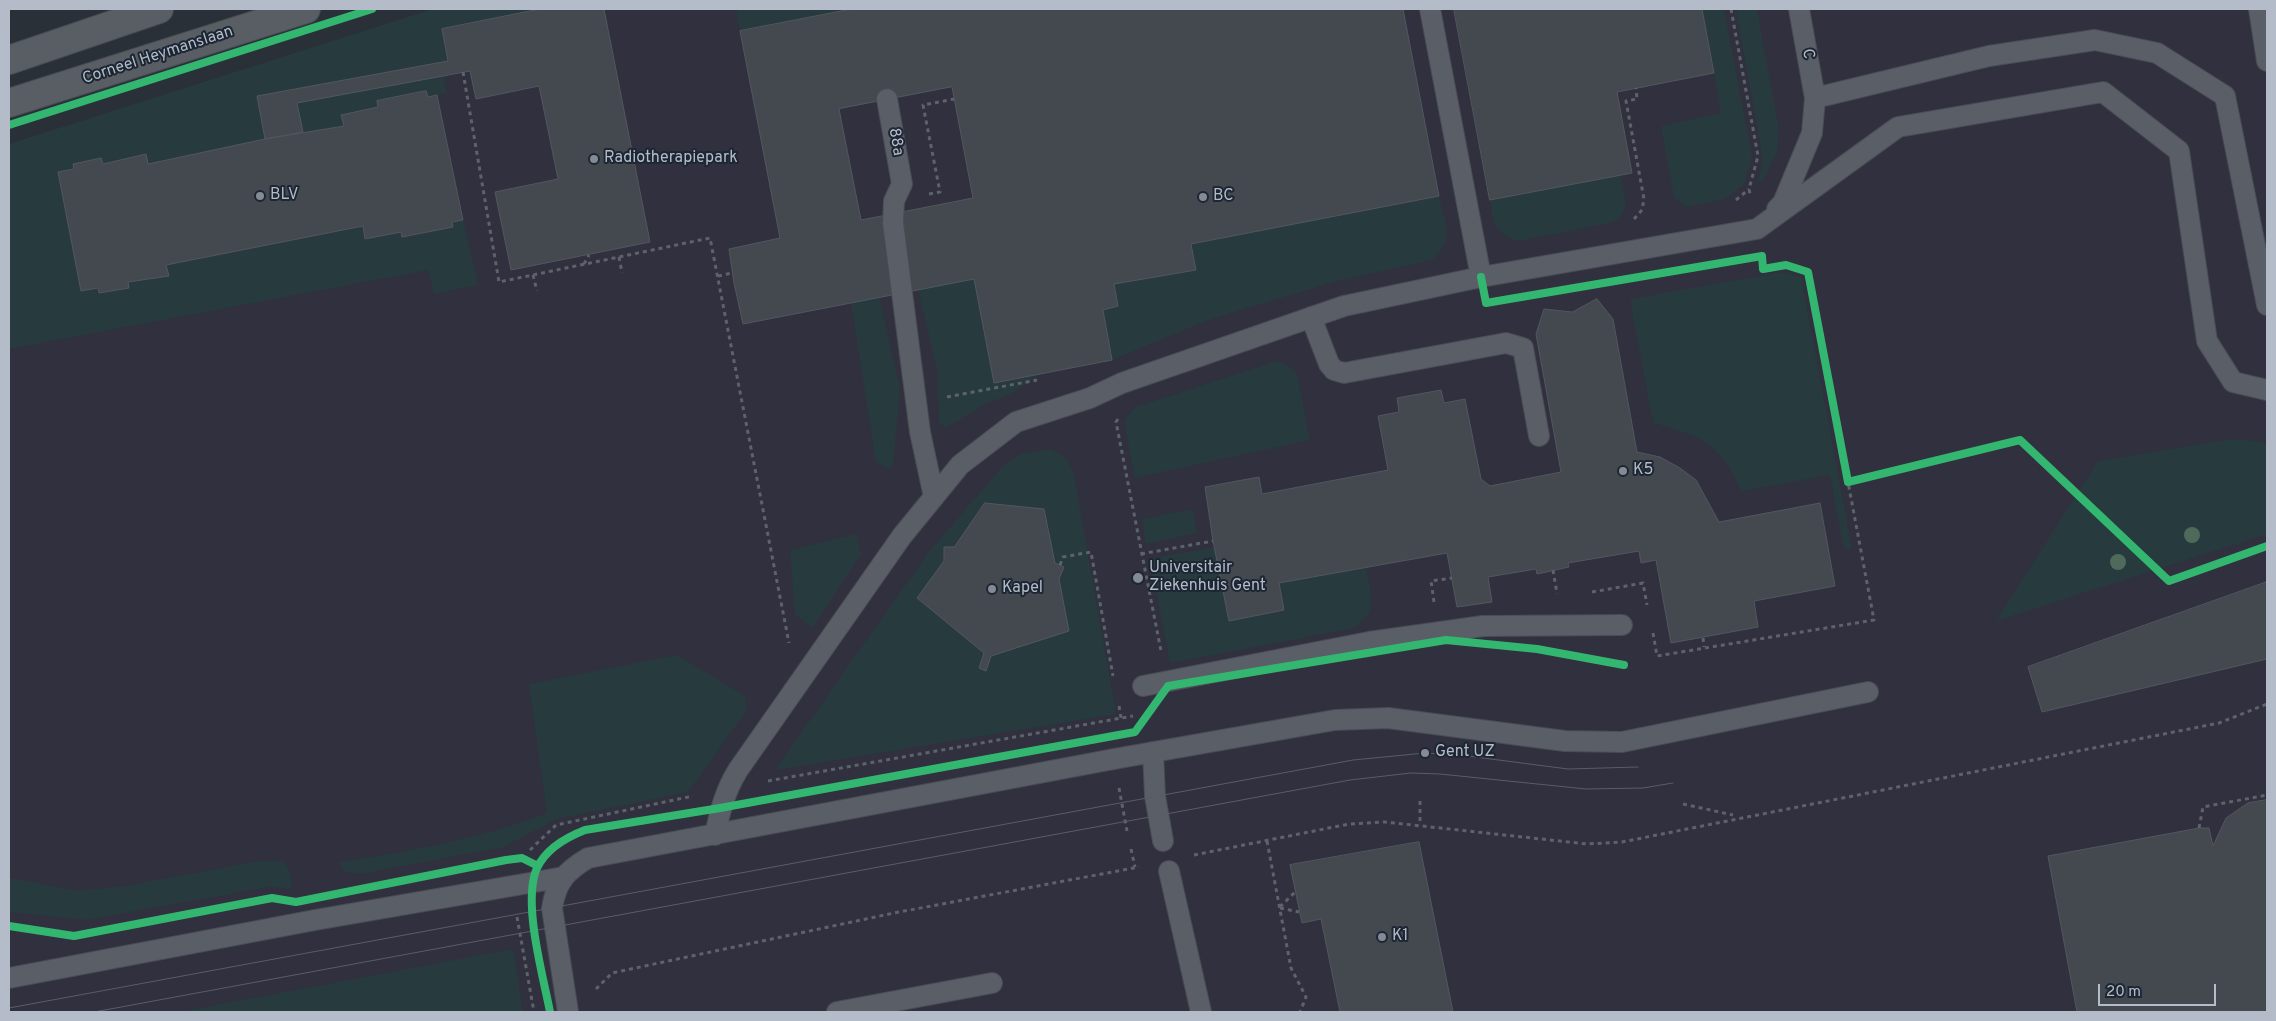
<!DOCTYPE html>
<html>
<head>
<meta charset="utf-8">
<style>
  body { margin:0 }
  #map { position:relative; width:2276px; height:1021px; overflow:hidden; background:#2a3038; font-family:Overpass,sans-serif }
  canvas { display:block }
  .frame { position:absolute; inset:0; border:10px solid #b4bcc9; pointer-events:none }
  .scale { position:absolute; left:2098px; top:984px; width:118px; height:22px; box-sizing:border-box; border:2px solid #b4bcc9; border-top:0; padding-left:6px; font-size:15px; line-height:18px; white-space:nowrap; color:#b4bcc9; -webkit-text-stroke:4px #1d2633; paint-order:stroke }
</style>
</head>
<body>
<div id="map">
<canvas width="2276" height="1021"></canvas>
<div class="frame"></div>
<div class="scale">20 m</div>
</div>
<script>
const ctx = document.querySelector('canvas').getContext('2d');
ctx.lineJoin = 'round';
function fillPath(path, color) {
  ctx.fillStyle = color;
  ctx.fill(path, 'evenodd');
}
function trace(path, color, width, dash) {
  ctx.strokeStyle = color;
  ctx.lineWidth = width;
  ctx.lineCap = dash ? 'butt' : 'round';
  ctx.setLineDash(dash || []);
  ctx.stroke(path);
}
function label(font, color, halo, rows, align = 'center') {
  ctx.font = font + ' Overpass,sans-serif';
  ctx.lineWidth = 4;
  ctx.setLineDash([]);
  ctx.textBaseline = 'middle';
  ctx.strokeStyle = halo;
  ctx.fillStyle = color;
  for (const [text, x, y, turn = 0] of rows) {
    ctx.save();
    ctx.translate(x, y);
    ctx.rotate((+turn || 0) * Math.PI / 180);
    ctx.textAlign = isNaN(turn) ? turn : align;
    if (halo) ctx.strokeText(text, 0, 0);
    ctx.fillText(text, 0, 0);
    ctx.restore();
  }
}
const medical = new Path2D(`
  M433,9H2267V1012H9V144Z`);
const green = new Path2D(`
  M433,9H540L442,29L448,61L444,81L447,93L428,97L426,91L377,101L378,107L342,115L344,126L265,139L148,164L145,154L103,164L101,158L74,164V169L58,172L99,293L129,288L128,282L168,276L166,265L363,226L365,239L401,232L403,237L452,227V222L463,220L478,285L434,294L428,270L9,349V144Z
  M736,9H852L740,31Z
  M1702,9H1724L1752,157L1744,184L1725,199L1687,207L1674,198L1661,126L1721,113Z
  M1736,9H1757L1779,130L1777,152L1764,179L1758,184L1763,159Z
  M1620,175C1624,196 1634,213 1610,223L1518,241C1493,232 1494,224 1490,200Z
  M1439,196C1445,223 1456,239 1432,260L1337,281L1208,320L1112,360L1103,310L1118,306L1114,284L1196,270L1191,244Z
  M1782,272L1801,277L1852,549L1844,550L1830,475L1741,491C1722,444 1700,435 1653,423L1630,299Z
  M974,279L994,383L1042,373L1009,395L985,404L946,428L939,422L938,373L918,289Z
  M879,297L900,389L893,463L888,469L876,462L851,302Z
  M1277,361L1288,365L1297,374L1310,440L1135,478L1124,422L1127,416L1136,407Z
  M2232,439L2261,442L2267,445V534L1996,621L2098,461Z
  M1051,449L1067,459L1074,475L1116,714L775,770L928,553L1005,464L1021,454Z
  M1193,509L1197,533L1146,544L1142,519Z
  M856,534L861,554L812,628L795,614L790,550Z
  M1214,547L1229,621L1284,610L1279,583L1366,568C1371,598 1381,611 1350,629L1170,663L1150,559Z
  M677,655L745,696L747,710L688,792L557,819L504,847L361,874L344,871L338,862C410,851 480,839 547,813L529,684Z
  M260,861H283C291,870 293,878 291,889L269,887L86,920L9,912V873L10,878L79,891L124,886Z
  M513,949L523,1012H179Z`);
const building = new Path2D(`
  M540,9H604L650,242L511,270L495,192L558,179L539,86L476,99L470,71L297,103L303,132L265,139L257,96L448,61L442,29Z
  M852,9H1403L1439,196L1191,244L1196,270L1114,284L1118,306L1103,310L1112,360L994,383L974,279L743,324L734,283L729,249L780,238L740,31ZM952,87L973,198L861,220L839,109Z
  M1454,9H1702L1714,73L1617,92L1632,173L1490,200Z
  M426,91L428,97L437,95L463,220L452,222L453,227L402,237L401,232L365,239L363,226L166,265L169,276L128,282L129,288L99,293L98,288L81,291L58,172L74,169L73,164L101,158L103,164L146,154L148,164L265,139L344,126L341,115L378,107L377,101Z
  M1597,299L1613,319L1637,452L1660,457L1680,468L1696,480L1719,522L1820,503L1835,586L1754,601L1758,627L1671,643L1656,560L1641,563L1639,551L1568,563L1569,567L1537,574L1536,569L1488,577L1492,602L1457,607L1447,553L1279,583L1284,610L1229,621L1213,541L1205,487L1259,477L1262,494L1388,470L1378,416L1399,412L1397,398L1441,390L1444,403L1465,399L1481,479L1490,486L1561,472L1536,334L1544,309L1572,312Z
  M985,503L1044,509L1055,563L1064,567L1059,579L1069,631L991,656L986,671L979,668L984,653L917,598L944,561V547H954Z
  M2267,582V659L2042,712L2028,667Z
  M2267,800V1012H2077L2048,856L2199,828H2209L2213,846L2226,818L2248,803Z
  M1419,842L1453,1012H1340L1321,919L1302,923L1290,865Z`);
const path = new Path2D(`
  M1731,9L1758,156L1749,189L1750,194
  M463,72L499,282L710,238L789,643
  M929,194L940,192L923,105L954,99
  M1736,200L1749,189
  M1634,219L1642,210L1644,199L1626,101L1637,99L1636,88
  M619,257L622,273
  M584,264L589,255
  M533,275L537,291
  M718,276L732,273
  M947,397L1037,380
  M1118,419L1116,422L1161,651
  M1141,554L1213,541
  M1060,565L1063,557L1091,552L1113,676
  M1553,570L1557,594
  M1592,592L1643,583L1647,605
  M1434,602L1431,581L1452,578
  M1653,633L1657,656L1874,620L1848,482
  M1703,638L1704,647
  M1119,706L1121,718
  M768,781L1133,716
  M1119,788L1127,831
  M1683,804L1733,815
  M1420,821V801
  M2199,828L2203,807L2267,795
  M1267,841L1291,968L1306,997L1300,1012
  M1131,849L1135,867
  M530,850L556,825L693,796
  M1194,855L1349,824L1385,822L1587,844L1622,842L2219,723L2267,704
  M1280,907L1295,892
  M1280,908L1299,912
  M517,917L534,1012
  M596,989L612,973L894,913L1139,867`);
const lane = new Path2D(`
  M1430,9L1481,277
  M2259,9L2267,61
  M1815,98L1989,56L2095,40L2157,53L2225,96L2267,305
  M887,99L902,184L894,201L893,223L920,432L934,497
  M1777,209L1783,203L1812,133L1815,98L1799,9
  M1311,317L1329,364L1334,370L1344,373L1506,343L1523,348L1539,436
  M1143,686L1369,642L1483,626L1622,625
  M1153,752L1155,796L1163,841
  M715,835C720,811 725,791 738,770L902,536L960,465L1016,422L1090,398L1122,383L1344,306L1481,277L1757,229L1898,127L2103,92L2179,151L2207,341L2233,382L2267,390
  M1169,871L1201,1012
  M9,978L315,920L564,877
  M568,1012L552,908C556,882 566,871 588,858L1114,759L1335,720L1388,718L1565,741L1622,742L1868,692
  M837,1012L992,983`);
const secondary = new Path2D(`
  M9,60L159,9
  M9,103L306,9`);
const tram = new Path2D(`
  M9,1008L1353,760L1425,753L1460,755L1568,769L1638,767
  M94,1012L1350,780L1411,773L1440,774L1586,789L1643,788L1673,783`);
const cycleway = new Path2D(`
  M9,125L372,9
  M1481,277L1486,303L1762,256L1763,269L1786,265L1808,272L1848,482L2020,440L2169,581L2267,546
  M9,926L74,936L272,898L296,902L506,860L522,858L538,866
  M550,1012C543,975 522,902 537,868C546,849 567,837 585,830L720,808L1135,732L1168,686L1446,640L1537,649L1624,665`);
const trees = [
  [2192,535],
  [2118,562]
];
const markers = [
  [594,159,5,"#848b96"],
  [260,196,5,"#848b96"],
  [1203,197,5,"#848b96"],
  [1623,471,5,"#848b96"],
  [1138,578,6,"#848b96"],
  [992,589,5,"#848b96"],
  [1425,753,5,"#848b96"],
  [1382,937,5,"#848b96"]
];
const streetNames = [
  ["C",1807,54,80],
  ["Corneel Heymanslaan",158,56,-18],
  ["88a",895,142,80]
];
const poiNames = [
  ["Radiotherapiepark",604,159],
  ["BLV",270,196],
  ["BC",1213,197],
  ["K5",1633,471],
  ["Universitair",1149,569],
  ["Ziekenhuis Gent",1149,587],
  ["Kapel",1002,589],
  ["Gent UZ",1435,753],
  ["K1",1392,937]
];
fillPath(medical, '#31303e');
fillPath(green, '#273a3e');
fillPath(building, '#444950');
trace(building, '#52575f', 1);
trace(lane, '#484c53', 22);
trace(secondary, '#484c53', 30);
trace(path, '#5d636a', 3, [4, 4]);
trace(lane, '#5a5e66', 20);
trace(secondary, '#595d64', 28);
trace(tram, '#595d64', 1);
trace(cycleway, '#33b770', 8);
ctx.fillStyle = '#4e6a5a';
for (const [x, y] of trees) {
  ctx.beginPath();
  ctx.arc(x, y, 8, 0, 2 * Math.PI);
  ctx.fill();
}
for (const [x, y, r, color] of markers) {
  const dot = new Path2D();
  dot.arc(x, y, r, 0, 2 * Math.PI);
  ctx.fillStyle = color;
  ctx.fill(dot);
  trace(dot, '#1d2633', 2);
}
label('16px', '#b4bcc9', '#1d2633', streetNames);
label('16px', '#b4bcc9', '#1d2633', poiNames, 'left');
</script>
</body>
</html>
